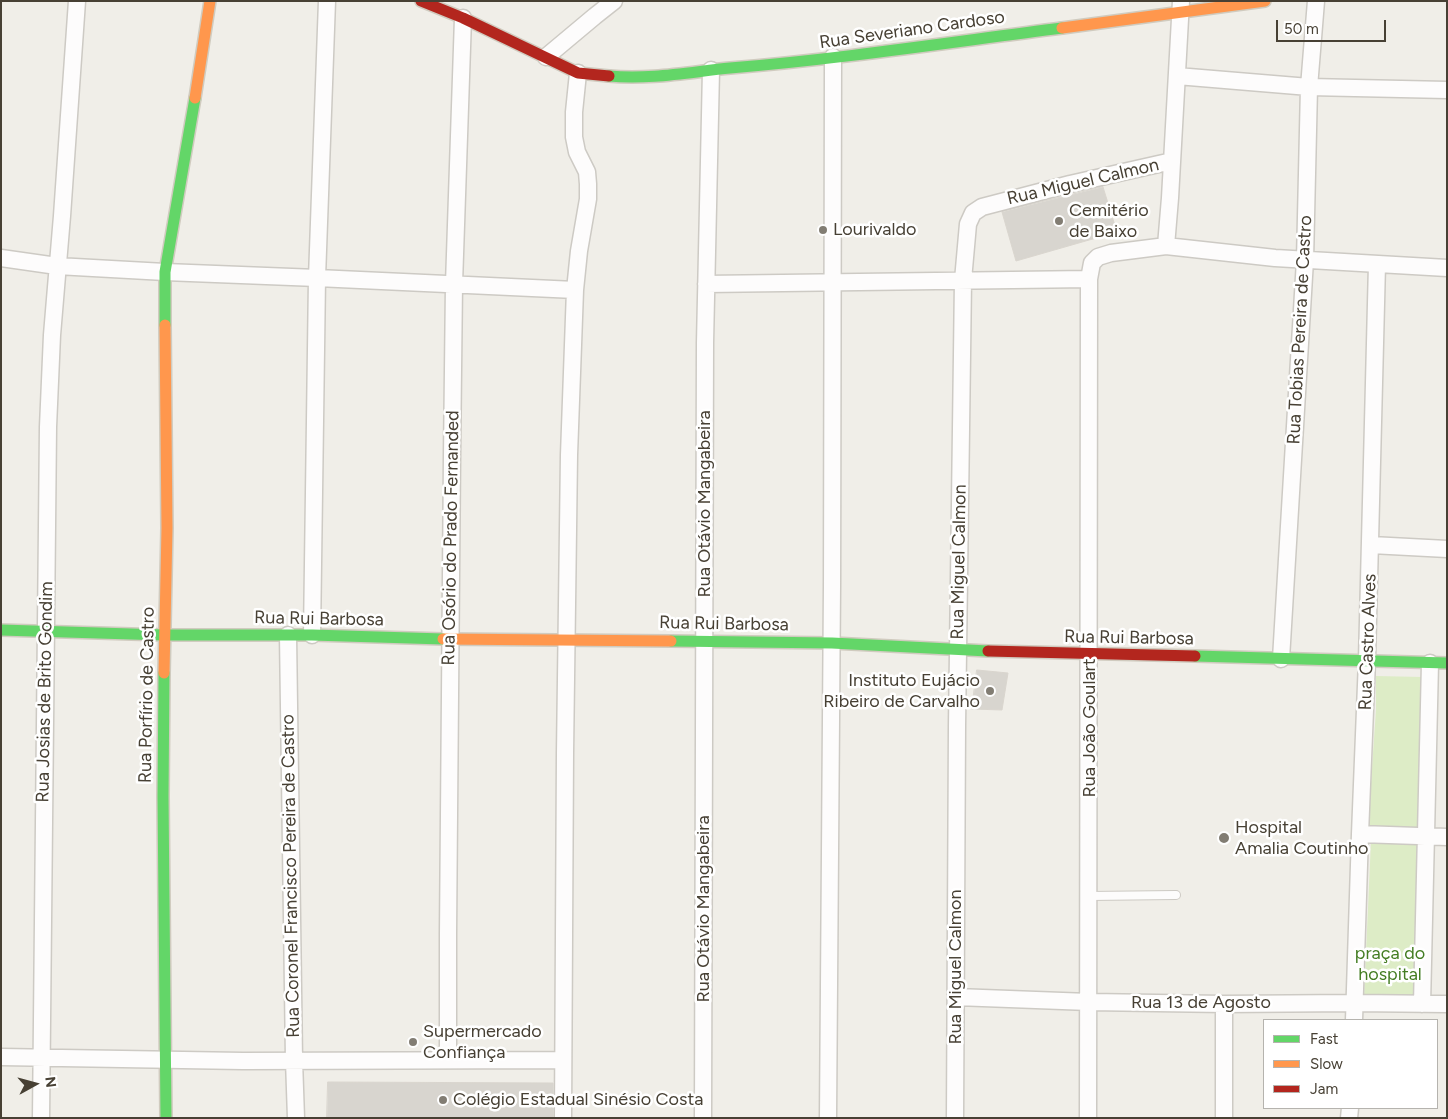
<!DOCTYPE html>
<html>
<head>
<meta charset="utf-8">
<style>
  body { margin:0 }
  #map { position:relative; width:1448px; height:1119px; overflow:hidden; background:#f0eee8; font-family:Figtree,sans-serif }
  canvas { display:block }
  .frame { position:absolute; inset:0; border:2px solid #474034; pointer-events:none }
  .legend { position:absolute; left:1263px; top:1019px; width:175px; height:90px; box-sizing:border-box; background:#fff; border:1px solid #b5b3ae; margin:0; padding:6px 9px; list-style:none; font-size:15px; color:#474034 }
  .legend li { display:flex; align-items:center; gap:10px; height:25px }
  .legend b { width:25px; border:1px solid #b5b3ae }
  .north { position:absolute; left:10px; top:1059px; width:50px; height:50px; -webkit-text-stroke:4px #fff; paint-order:stroke; rotate:83deg; font-size:14px; font-weight:700; line-height:20px; text-align:center; color:#474034 }
  .north::after { content:''; display:block; margin:auto; width:18px; height:22px; background:#474034; clip-path:polygon(50% 0,100% 100%,50% 72%,0 100%) }
  .scale { position:absolute; left:1276px; top:20px; width:110px; height:22px; box-sizing:border-box; border:2px solid #474034; border-top:0; padding-left:6px; font-size:15px; line-height:18px; white-space:nowrap; color:#474034; -webkit-text-stroke:4px #fff; paint-order:stroke }
</style>
</head>
<body>
<div id="map">
<canvas width="1448" height="1119"></canvas>
<div class="frame"></div>
<ul class="legend">
<li><b style="height:6px;background:#63d668"></b>Fast</li>
<li><b style="height:6px;background:#ff974d"></b>Slow</li>
<li><b style="height:6px;background:#b3261e"></b>Jam</li>
</ul>
<div class="north">N</div>
<div class="scale">50 m</div>
</div>
<script>
const ctx = document.querySelector('canvas').getContext('2d');
ctx.lineJoin = 'round';
function fillPath(path, color) {
  ctx.fillStyle = color;
  ctx.fill(path, 'evenodd');
}
function trace(path, color, width, dash) {
  ctx.strokeStyle = color;
  ctx.lineWidth = width;
  ctx.lineCap = dash ? 'butt' : 'round';
  ctx.setLineDash(dash || []);
  ctx.stroke(path);
}
function label(font, color, halo, rows, align = 'center') {
  ctx.font = font + ' Figtree,sans-serif';
  ctx.lineWidth = 5;
  ctx.setLineDash([]);
  ctx.textBaseline = 'middle';
  ctx.strokeStyle = halo;
  ctx.fillStyle = color;
  for (const [text, x, y, turn = 0] of rows) {
    ctx.save();
    ctx.translate(x, y);
    ctx.rotate((+turn || 0) * Math.PI / 180);
    ctx.textAlign = isNaN(turn) ? turn : align;
    if (halo) ctx.strokeText(text, 0, 0);
    ctx.fillText(text, 0, 0);
    ctx.restore();
  }
}
const green = new Path2D(`
  M1376,676L1423,677L1419,828L1368,826L1376,710Z
  M1371,841L1419,843L1414,998L1364,997Z`);
const building = new Path2D(`
  M1103,187L1117,232L1016,261L1002,212Z
  M977,670L1008,673L1002,710L972,709Z
  M328,1082L553,1083V1118H327Z`);
const lane = new Path2D(`
  M1089,896L1176,895`);
const street = new Path2D(`
  M546,57L595,16L614,1
  M1177,76L1309,87L1447,90
  M1166,246L1170,198L1181,1
  M1,258L57,266L165,272L317,278L575,290
  M706,284L1089,279L1092,263L1098,257L1111,253L1166,246L1275,258L1447,268
  M1371,545L1447,549
  M288,635L294,1060L296,1118
  M312,635L317,278L327,1
  M1281,659L1305,260L1309,87L1316,1
  M1360,834L1447,837
  M956,997L1089,1002L1224,1004L1354,1003L1447,1004
  M1224,1004V1118
  M1422,1004L1430,663
  M1354,1020L1360,834L1367,660L1377,264
  M1,1057L243,1061L563,1060
  M448,1060V934L452,456L454,284L463,18
  M41,1118L48,427L52,335L62,216L77,1
  M563,1118L565,753L569,455L575,290L579,251L588,199V184L587,172L577,152L574,137V112L578,73
  M703,1118L705,343L711,70
  M828,1118C831,764 834,411 833,57
  M955,1118L957,726L963,280L968,224L973,213L982,207L1070,184L1172,161
  M1088,1118L1089,279
  M1349,1118L1350,1108`);
const fast = new Path2D(`
  M609,76C649,80 690,72 730,68C841,59 952,42 1062,28
  M165,325V272L195,98
  M1,630L164,635H312L443,639
  M671,641L832,643L988,651
  M1195,656L1447,663
  M164,673L163,796L166,1118`);
const slow = new Path2D(`
  M1062,28L1265,1
  M195,98L210,1
  M443,639L671,641
  M164,673L167,528L165,325`);
const jam = new Path2D(`
  M421,1L463,18L578,73L609,76
  M988,651L1195,656`);
const markers = [
  [1059,221,5,"#827d73"],
  [823,230,5,"#827d73"],
  [990,691,5,"#827d73"],
  [1224,838,6,"#827d73"],
  [413,1042,5,"#827d73"],
  [443,1100,5,"#827d73"]
];
const streetNames = [
  ["Rua Severiano Cardoso",912,30,-8],
  ["Rua Miguel Calmon",1083,182,-13],
  ["Rua Tobias Pereira de Castro",1300,330,-87],
  ["Rua Otávio Mangabeira",705,504,-90],
  ["Rua Osório do Prado Fernanded",451,538,-89],
  ["Rua Miguel Calmon",959,562,-89],
  ["Rua Rui Barbosa",319,619,1],
  ["Rua Rui Barbosa",724,624,1],
  ["Rua Rui Barbosa",1129,638,1],
  ["Rua Castro Alves",1368,642,-88],
  ["Rua Josias de Brito Gondim",45,692,-89],
  ["Rua Porfírio de Castro",147,695,-89],
  ["Rua João Goulart",1090,728,-90],
  ["Rua Coronel Francisco Pereira de Castro",291,876,-91],
  ["Rua Otávio Mangabeira",704,909,-90],
  ["Rua Miguel Calmon",956,967,-90],
  ["Rua 13 de Agosto",1201,1003]
];
const poiNames = [
  ["Cemitério",1069,211],
  ["de Baixo",1069,232],
  ["Lourivaldo",833,230],
  ["Instituto Eujácio",980,681,"right"],
  ["Ribeiro de Carvalho",980,702,"right"],
  ["Hospital",1235,828],
  ["Amalia Coutinho",1235,849],
  ["Supermercado",423,1032],
  ["Confiança",423,1053],
  ["Colégio Estadual Sinésio Costa",453,1100]
];
const parkNames = [
  ["praça do",1390,954],
  ["hospital",1390,975]
];
fillPath(green, '#ddecc6');
fillPath(building, '#d8d5cf');
trace(building, '#d9d5ce', 1);
trace(lane, '#cdcac4', 10);
trace(street, '#cdcac4', 19);
trace(fast, '#d0cbbf', 14);
trace(slow, '#d0cbbf', 14);
trace(jam, '#d0cbbf', 14);
trace(lane, '#fdfcfc', 8);
trace(street, '#fdfcfc', 16);
trace(fast, '#63d668', 11);
trace(slow, '#ff974d', 11);
trace(jam, '#b3261e', 11);
for (const [x, y, r, color] of markers) {
  const dot = new Path2D();
  dot.arc(x, y, r, 0, 2 * Math.PI);
  ctx.fillStyle = color;
  ctx.fill(dot);
  trace(dot, '#fff', 2);
}
label('18px', '#474034', '#fff', streetNames);
label('18px', '#474034', '#fff', poiNames, 'left');
label('18px', '#447d23', '#fff', parkNames);
</script>
</body>
</html>
